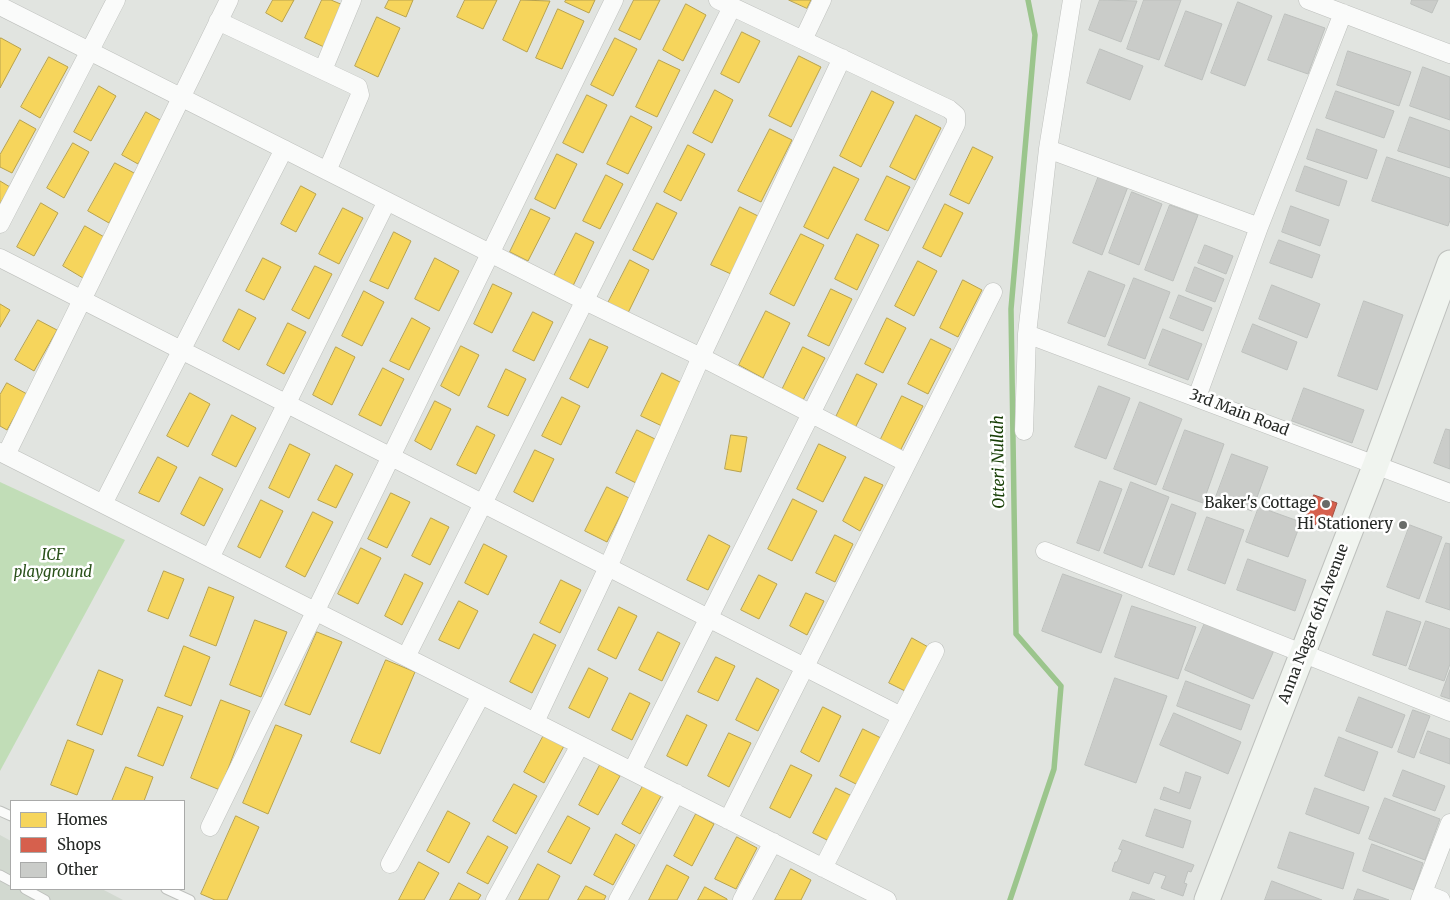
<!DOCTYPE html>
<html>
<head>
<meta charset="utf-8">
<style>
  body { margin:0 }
  #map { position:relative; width:1450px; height:900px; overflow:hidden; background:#e1e4e0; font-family:Merriweather,serif }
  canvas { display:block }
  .legend { position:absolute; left:10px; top:800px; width:175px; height:90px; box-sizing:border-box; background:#fff; border:1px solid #a9aaa9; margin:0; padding:6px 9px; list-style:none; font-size:15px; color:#272a27 }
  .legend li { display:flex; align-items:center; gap:10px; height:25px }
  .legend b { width:25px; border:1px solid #a9aaa9 }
</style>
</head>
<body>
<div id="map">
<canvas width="1450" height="900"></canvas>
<ul class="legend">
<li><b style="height:14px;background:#f6d55c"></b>Homes</li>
<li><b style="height:14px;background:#d6604d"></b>Shops</li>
<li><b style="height:14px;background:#caccc9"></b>Other</li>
</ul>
</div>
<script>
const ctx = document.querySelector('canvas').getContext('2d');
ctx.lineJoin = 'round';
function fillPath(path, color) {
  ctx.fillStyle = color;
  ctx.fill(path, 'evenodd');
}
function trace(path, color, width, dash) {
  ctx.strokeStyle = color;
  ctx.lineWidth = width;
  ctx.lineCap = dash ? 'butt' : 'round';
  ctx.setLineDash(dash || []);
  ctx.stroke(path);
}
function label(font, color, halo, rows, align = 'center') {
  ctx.font = font + ' Merriweather,serif';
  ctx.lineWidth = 5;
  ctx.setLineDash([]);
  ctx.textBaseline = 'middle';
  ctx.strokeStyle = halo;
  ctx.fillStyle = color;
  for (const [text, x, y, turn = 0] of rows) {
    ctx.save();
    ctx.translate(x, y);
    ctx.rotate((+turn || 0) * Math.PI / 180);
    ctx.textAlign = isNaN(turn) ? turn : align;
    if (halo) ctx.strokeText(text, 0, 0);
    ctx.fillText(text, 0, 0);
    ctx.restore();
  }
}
const built = new Path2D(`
  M0,835L11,841V889H102L123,900H0Z`);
const green = new Path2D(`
  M0,482L125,540L0,771Z`);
const homes = new Path2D(`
  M273,0H294L282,22L266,13Z
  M322,0H331L343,5L324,47L305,38Z
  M389,0H413L406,17L385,8Z
  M465,0H497L483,29L457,17Z
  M521,0L550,1L527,52L503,40Z
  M566,0H595L589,13L565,2Z
  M634,0H660L640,40L619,30Z
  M789,0H811L807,8Z
  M686,4L706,15L683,61L663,50Z
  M558,9L584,21L562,69L536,58Z
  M377,17L400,28L378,77L355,66Z
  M742,32L760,41L739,83L721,74Z
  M1,38L21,49L0,88V40Z
  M615,38L637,49L613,96L591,85Z
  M799,56L821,67L791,127L769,116Z
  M49,57L68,67L40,118L21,107Z
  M659,60L680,70L657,117L636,107Z
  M99,86L116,96L91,141L74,132Z
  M715,90L733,100L712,143L693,133Z
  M872,91L894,102L861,167L840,156Z
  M587,95L607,105L583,153L563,143Z
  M146,112L162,121L138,164L122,155Z
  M916,115L941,128L915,180L890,167Z
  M631,116L652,127L628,174L607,164Z
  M20,120L36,129L12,173L0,167V155Z
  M770,129L792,140L761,202L738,191Z
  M73,143L89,152L64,198L47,188Z
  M688,145L705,154L681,201L664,192Z
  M973,147L993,157L969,204L950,195Z
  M557,154L577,164L555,209L535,199Z
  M115,163L136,174L109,223L88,211Z
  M834,167L859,179L828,239L804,227Z
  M606,175L623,184L600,229L583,221Z
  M887,176L910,187L888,231L865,220Z
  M0,181L10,187L0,204Z
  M301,186L316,194L296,232L281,224Z
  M41,203L58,213L34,256L17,247Z
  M657,203L677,213L653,260L633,250Z
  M945,204L963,213L941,257L923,248Z
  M740,207L760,217L731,274L711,265Z
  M343,208L363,218L339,264L319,254Z
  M531,209L550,218L528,261L510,252Z
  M85,226L106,238L83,278L63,266Z
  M394,232L411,241L388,289L370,281Z
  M576,233L594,242L572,288L553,278Z
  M801,234L824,245L794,306L770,294Z
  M857,234L879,245L857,290L835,279Z
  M263,258L281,267L264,300L246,291Z
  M435,258L459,271L439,311L415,299Z
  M630,260L649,270L627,315L607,305Z
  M918,261L937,271L914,316L895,306Z
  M315,266L332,274L309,319L292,310Z
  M963,280L982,290L958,337L940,328Z
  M493,284L512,293L492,333L474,324Z
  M831,289L852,299L829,346L808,336Z
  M364,291L384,302L362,346L342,336Z
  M0,304L10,310L0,327Z
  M239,309L256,318L239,350L223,341Z
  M766,311L790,323L763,378L739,365Z
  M533,312L553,322L534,361L513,351Z
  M412,318L430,328L409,370L390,361Z
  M887,318L906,328L883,373L865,364Z
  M38,320L57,330L34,371L15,360Z
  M288,323L306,332L284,374L267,365Z
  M590,339L608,347L588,388L570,379Z
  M931,339L951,349L928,394L908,384Z
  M461,346L479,355L459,396L441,386Z
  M336,347L355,357L332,405L313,395Z
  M803,347L825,358L802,402L781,392Z
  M383,368L404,379L381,426L359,415Z
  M506,369L526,379L508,416L488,407Z
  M662,373L684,384L664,427L641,416Z
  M857,374L877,384L855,428L835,419Z
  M7,383L27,394L7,430L0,426V395Z
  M190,393L210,404L188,447L167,436Z
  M902,396L923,406L899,453L879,443Z
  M562,397L580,406L561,445L542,436Z
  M435,401L451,409L431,450L415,441Z
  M232,415L256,428L236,467L212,455Z
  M477,426L495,435L476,474L457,465Z
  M637,430L657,440L636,483L616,473Z
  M731,435L747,437L741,472L725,469Z
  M290,444L310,454L289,498L269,488Z
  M819,444L846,457L823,502L797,489Z
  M535,450L554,459L533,502L514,492Z
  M158,457L177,467L159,502L139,493Z
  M336,465L353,474L336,508L318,500Z
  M200,477L223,489L204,526L181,514Z
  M865,477L883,485L860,531L843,521Z
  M607,487L629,498L607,542L585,531Z
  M391,493L410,502L387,548L368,539Z
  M793,499L817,511L792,561L768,549Z
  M261,500L283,511L260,558L238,547Z
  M313,512L333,522L305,577L286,567Z
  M431,518L449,527L430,565L412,556Z
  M709,535L730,546L708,590L687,580Z
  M835,535L853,544L835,582L816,573Z
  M484,544L507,556L488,595L465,583Z
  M361,548L381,558L358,604L338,594Z
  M164,571L184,579L168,619L148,611Z
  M405,574L423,583L402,625L385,616Z
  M759,575L777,584L759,619L741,610Z
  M561,580L581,590L560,633L540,623Z
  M209,587L234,597L216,646L190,636Z
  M806,593L824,601L807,635L790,626Z
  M459,601L478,611L459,649L439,640Z
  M619,607L637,616L616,659L598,650Z
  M255,620L287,632L261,697L230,685Z
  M317,632L342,642L310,715L285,705Z
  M658,632L680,643L662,681L639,670Z
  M534,634L556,645L532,693L510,682Z
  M912,638L930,648L907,692L889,683Z
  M184,646L210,657L191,706L165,696Z
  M716,657L735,666L718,701L698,692Z
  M386,660L415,672L380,754L351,742Z
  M589,668L608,678L589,718L569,708Z
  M99,670L123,680L102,735L77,725Z
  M757,678L779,690L758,731L736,720Z
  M630,693L650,703L632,740L612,730Z
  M221,700L250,711L220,790L191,778Z
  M158,707L183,716L163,766L138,756Z
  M823,707L841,716L819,762L801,752Z
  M687,715L707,725L687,766L667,756Z
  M276,725L302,735L268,814L243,803Z
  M863,729L883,739L860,786L840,776Z
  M729,733L751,743L729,787L708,776Z
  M544,735L564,746L544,783L524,772Z
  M68,740L94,750L77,795L51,785Z
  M600,765L620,776L598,815L579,805Z
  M791,765L812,775L790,818L770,808Z
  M126,767L153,777L144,801H112Z
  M514,784L537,796L516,834L493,821Z
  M643,786L661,796L640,834L622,824Z
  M836,788L854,797L831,842L813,833Z
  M448,811L470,823L449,863L427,851Z
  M696,814L714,824L692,866L674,856Z
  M236,816L259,827L227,900H215L201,894Z
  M568,816L590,828L571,864L548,852Z
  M616,834L635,845L613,885L594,875Z
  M488,836L508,847L488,884L467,873Z
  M737,837L757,848L736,889L715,879Z
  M419,862L439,873L424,900H399Z
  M538,864L560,876L548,900H519Z
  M667,865L689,877L677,900H649Z
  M791,869L811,880L801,900H775Z
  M459,883L481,895L478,900H450Z
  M586,886L606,896L604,900H578Z
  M705,887L727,899V900H698Z`);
const shops = new Path2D(`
  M1314,495L1337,503L1328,529L1305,521Z`);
const stream = new Path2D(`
  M1010,900L1054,769L1061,686L1016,634L1011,309L1035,35L1028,0`);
const building = new Path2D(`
  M1100,0L1137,1L1121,42L1089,30Z
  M1144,0H1181L1159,60L1127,49Z
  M1412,0H1438L1432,13L1411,4Z
  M1238,2L1272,16L1245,86L1211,73Z
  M1186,11L1222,24L1202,80L1165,66Z
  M1285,14L1325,28L1308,74L1268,60Z
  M1100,49L1143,66L1130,100L1087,83Z
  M1348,51L1411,72L1399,106L1337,85Z
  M1423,67L1450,77V120L1410,106Z
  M1336,91L1394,111L1384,138L1326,118Z
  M1410,117L1450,131V168L1398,151Z
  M1317,129L1377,150L1367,179L1307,159Z
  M1387,157L1450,178V220L1448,226L1372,201Z
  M1305,166L1347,181L1339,206L1296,191Z
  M1100,173L1129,184L1102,255L1073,243Z
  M1132,192L1162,204L1139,265L1109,253Z
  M1170,205L1198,215L1173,281L1145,270Z
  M1291,206L1329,220L1320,246L1282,232Z
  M1279,240L1320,255L1312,278L1270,263Z
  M1205,245L1233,256L1226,274L1198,263Z
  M1195,267L1224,279L1215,302L1186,291Z
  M1089,271L1125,285L1105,337L1068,323Z
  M1134,278L1170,292L1145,359L1108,345Z
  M1272,285L1320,304L1307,338L1259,319Z
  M1179,295L1212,308L1203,331L1170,318Z
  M1364,301L1403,315L1377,390L1338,376Z
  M1253,324L1297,342L1287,370L1242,352Z
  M1163,329L1202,344L1188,380L1149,365Z
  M1099,386L1130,398L1106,459L1075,447Z
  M1304,388L1364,410L1352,443L1292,421Z
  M1140,402L1182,419L1156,485L1114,469Z
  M1446,429L1450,430V469L1434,463Z
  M1185,430L1224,444L1203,503L1163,489Z
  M1232,454L1268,467L1252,511L1216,497Z
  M1100,481L1122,489L1099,551L1077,543Z
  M1131,482L1169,497L1142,568L1104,553Z
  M1172,504L1196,513L1174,575L1149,566Z
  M1259,507L1301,522L1288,557L1246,542Z
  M1207,517L1244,530L1225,584L1188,570Z
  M1410,525L1442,537L1419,599L1387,587Z
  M1446,543L1450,544V610L1426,602Z
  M1248,559L1306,580L1295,611L1237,590Z
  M1063,574L1122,595L1101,653L1042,631Z
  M1132,606L1196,627L1178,679L1115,657Z
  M1387,611L1421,622L1406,666L1373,655Z
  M1207,618L1275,648L1253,699L1185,670Z
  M1426,621L1450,629V664L1444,681L1409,669Z
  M1450,670V699L1441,696Z
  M1115,678L1167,696L1136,783L1085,765Z
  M1186,681L1250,705L1241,730L1177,706Z
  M1359,697L1405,715L1392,748L1346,731Z
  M1413,710L1430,716L1414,758L1398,752Z
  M1174,713L1241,742L1228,774L1160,745Z
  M1428,731L1450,739V764L1420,753Z
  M1339,737L1378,752L1364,791L1325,776Z
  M1403,770L1445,786L1435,811L1393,796Z
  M1186,772L1201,777L1190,809L1160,799L1164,787L1179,793Z
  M1315,788L1369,807L1359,834L1306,814Z
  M1385,798L1440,819L1425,860L1369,839Z
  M1155,809L1191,821L1183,848L1146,836Z
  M1290,832L1354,853L1343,889L1278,868Z
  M1123,840L1194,865L1191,872L1188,871L1184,883L1187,884L1183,896L1161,888L1166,876L1154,872L1149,884L1112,871L1115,862H1117L1122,850L1119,849Z
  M1372,844L1423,863L1414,890L1363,871Z
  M1272,881L1322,900H1265Z
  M1358,889L1389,900H1354Z
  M1133,892L1155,900H1130Z`);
const lane = new Path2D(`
  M0,811L11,816
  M0,875L11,881
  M25,889L45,900
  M166,889L190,900`);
const street = new Path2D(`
  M1308,0L1450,54
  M0,6L585,301L701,357L907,463
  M218,21L358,87L360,95L327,171
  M803,40L822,0
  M323,70L352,0
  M1048,149L1259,227
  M0,224L116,0
  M0,258L901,716
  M1027,334L1450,493
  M1197,397L1259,227L1343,13
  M1024,431L1027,334L1048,149L1072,0
  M0,452L887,900
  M6,455L229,0
  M103,504L284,149
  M1045,551L1450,712
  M210,558L387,201
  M406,657L732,7
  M535,722L608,567L701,357L842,58
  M632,771L956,124V115L949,109L718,0
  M728,820L993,292
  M210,827L614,0
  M390,864L481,695
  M823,868L935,651
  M1423,893L1441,900
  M495,900L580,745
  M618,900L676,793
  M742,900L773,842
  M1420,900L1450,823`);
const secondary = new Path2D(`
  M1207,900L1376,464L1450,263`);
const markers = [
  [1326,504,5,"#686b68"],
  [1403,525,5,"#686b68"]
];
const streetNames = [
  ["3rd Main Road",1239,413,21],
  ["Anna Nagar 6th Avenue",1314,624,-69]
];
const poiNames = [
  ["Baker's Cottage",1316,504],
  ["Hi Stationery",1393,525]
];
const parkNames = [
  ["ICF",53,556],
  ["playground",53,573]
];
const waterNames = [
  ["Otteri Nullah",999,462,-91]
];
fillPath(built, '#d2d9d0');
fillPath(green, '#c1ddb7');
fillPath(homes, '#f6d55c');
trace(homes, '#b8a24c', 1);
fillPath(shops, '#d6604d');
trace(shops, '#a25042', 1);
trace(stream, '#9bc58c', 5.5);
fillPath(building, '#caccc9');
trace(building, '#bdc0bd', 1);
trace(lane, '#bec0bd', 11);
trace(street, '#bec0bd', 19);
trace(secondary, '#bec0bd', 27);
trace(lane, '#fafbfa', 9);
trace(street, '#fafbfa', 18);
trace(secondary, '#f0f4ef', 25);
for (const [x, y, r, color] of markers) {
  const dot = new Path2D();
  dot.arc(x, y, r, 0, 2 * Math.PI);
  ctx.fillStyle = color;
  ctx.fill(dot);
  trace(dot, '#fff', 2);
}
label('15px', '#272a27', '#fff', streetNames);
label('15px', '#272a27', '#fff', poiNames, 'right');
label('italic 15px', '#2a511a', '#fff', parkNames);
label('italic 16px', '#183f06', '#fff', waterNames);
</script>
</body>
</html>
